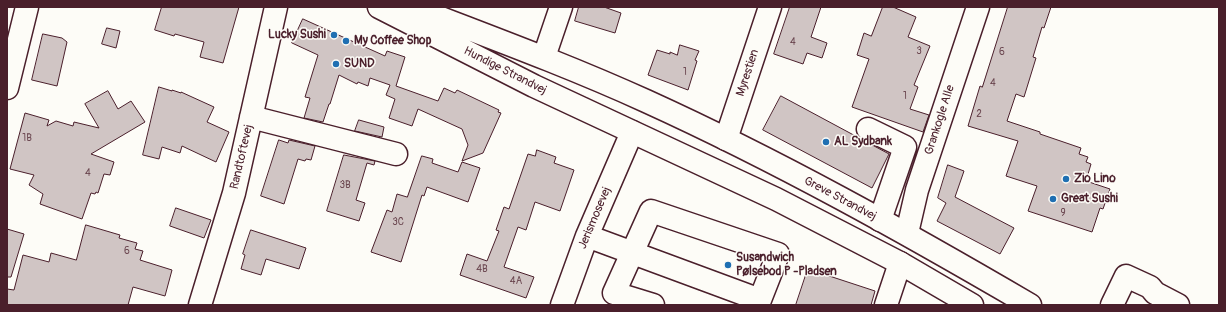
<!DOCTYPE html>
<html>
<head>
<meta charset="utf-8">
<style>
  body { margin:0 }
  #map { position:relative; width:1226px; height:312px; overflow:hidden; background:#fdfcf7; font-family:Pangolin,sans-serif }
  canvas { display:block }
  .frame { position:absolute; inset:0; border:8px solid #4a1f2b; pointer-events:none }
</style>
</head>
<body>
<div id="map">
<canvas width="1226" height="312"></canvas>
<div class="frame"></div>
</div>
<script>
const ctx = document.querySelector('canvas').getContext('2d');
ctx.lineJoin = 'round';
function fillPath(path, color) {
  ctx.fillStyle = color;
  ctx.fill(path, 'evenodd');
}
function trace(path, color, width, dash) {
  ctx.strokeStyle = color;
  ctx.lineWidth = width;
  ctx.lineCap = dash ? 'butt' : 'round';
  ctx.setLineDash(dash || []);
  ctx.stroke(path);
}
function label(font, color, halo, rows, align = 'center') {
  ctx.font = font + ' Pangolin,sans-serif';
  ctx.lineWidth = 3;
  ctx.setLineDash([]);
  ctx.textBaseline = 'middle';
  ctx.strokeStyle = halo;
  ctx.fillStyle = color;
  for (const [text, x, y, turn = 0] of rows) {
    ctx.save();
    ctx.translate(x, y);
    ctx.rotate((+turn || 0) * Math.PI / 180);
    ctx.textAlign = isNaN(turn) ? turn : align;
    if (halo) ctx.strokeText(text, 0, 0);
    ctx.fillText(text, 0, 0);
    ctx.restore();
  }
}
const building = new Path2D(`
  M162,7H239L223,63L200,57L204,42L175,34L174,36L155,30Z
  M579,7H604L621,13L615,33L575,21Z
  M790,7H821L811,37L827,43L822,58L807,53L803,64L774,54Z
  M883,7H893L916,17L908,37L930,46L914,85L918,87L910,109L929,115L923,132L852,107L869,59L857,55L864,33L871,36Z
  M1008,7H1051L1044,28L1042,27L1033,57L1036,58L1024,97L1016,94L1007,121L1040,132V134L1081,148L1079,154L1088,157L1086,162L1091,164L1086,181L1110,189L1103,209L1100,208L1092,232L1028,211L1037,186L1006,176L1018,141L968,126L980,86L982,87Z
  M303,19L385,56L387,51L405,57L396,86L438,101L444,88L455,93L457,90L499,110L498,112L501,113L483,153L462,161L468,145L462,129L418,109L412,126L389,118L395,99L386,95L390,85L370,78L368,86L358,82L357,84L339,75L330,104H329L323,122L304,118L310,98L305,97L318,55L292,43Z
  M107,28L120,31L116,48L102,44Z
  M43,34L62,38L67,42L57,86L32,80Z
  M680,45L699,51L695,60L697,61L688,90L648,75L657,50L670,54V52L677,55Z
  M159,87L172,91V90L181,93V92L214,107L207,122L229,132L216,162L182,146L180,153L162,147L159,159L143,155Z
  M108,91L118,109L131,101L145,122L91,154L114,162L110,175L104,174L98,193L96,192L95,194L91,193L82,219L40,204L43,194L29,185L34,175L10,169L25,113L49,120L47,126L56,121L73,126L74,122L99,128L85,104Z
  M781,96L889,154L872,188L763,130Z
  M359,120L384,127L382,137L355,131Z
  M279,140L288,143L289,140L315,146L311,160L306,159L305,161L298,159L284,204L261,196Z
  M537,150L556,157L554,163L574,170L560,211L535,202L526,230L518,227L504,267L534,277L526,298L460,275L467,254L487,261L499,231L496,230L504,207L509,209L528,154L535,156Z
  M344,155L375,161L374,165L367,163L356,200L365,203L359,221L327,211Z
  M422,156L433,159L432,163L458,172L462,162L480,168L468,202L427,187L424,196L422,195L401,262L371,252L387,210L392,212L397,194L407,197Z
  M948,165L964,171L955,197L1014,228L1000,254L937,221L946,203L938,198Z
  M176,208L211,220L204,238L170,226Z
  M86,225L120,235L119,238L137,243L135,249L143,251L140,260L172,270L165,296L133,287L128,305H7V289L14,290L23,255L49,262L51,253L76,260Z
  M7,229L24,234L11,277H7Z
  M251,230L306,248L299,269L266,259L261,275L241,269L245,255L243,254Z
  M808,269L875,291L871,305H796Z`);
const minor = new Path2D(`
  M544,57L561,7
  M7,88L27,7
  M251,117L396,154
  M868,129L905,147L880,220
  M726,139L770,7
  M907,233L917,190L978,7
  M587,236L760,300
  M200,305L234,193L276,7
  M562,305L587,236L632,132
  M653,305L614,293L651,211L778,254L758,305
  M886,305L900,263
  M1112,305L1126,276L1150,287L1155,293L1178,305`);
const major = new Path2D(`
  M379,7L534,86L776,199L900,263L972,305
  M412,7C490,37 569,66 646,101C778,161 905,232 1030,305`);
const markers = [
  [334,35,4,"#1f6fb2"],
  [346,41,4,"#1f6fb2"],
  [336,64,4,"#1f6fb2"],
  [826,142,4,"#1f6fb2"],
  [1066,179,4,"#1f6fb2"],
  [1053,199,4,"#1f6fb2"],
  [728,265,4,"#1f6fb2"]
];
const numberNames = [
  ["4",793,42],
  ["3",919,51],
  ["6",1002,52],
  ["1",685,72],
  ["4",993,83],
  ["1",905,96],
  ["2",979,114],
  ["1B",27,138],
  ["4",88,173],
  ["3B",345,185],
  ["9",1063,213],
  ["3C",398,222],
  ["6",127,251],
  ["4B",482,269],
  ["4A",516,281]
];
const poiNames = [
  ["Lucky Sushi",326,35,"right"],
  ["My Coffee Shop",354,41],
  ["SUND",344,64],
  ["AL Sydbank",834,142],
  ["Zio Lino",1074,179],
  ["Great Sushi",1061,199],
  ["Susandwich",736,258],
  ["Pølsebod P -Pladsen",736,272]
];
const streetNames = [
  ["Hundige Strandvej",505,71,27],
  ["Myrestien",748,73,-72],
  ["Grankogle Alle",940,120,-72],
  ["Randtoftevej",242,157,-77],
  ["Greve Strandvej",840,199,28],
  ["Jerismosevej",595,218,-67]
];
fillPath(building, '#d0c5c4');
trace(building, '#4a1f2b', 1);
trace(minor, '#4a1f2b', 25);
trace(major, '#4a1f2b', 25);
trace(minor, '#fdfcf7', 22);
trace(major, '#fdfcf7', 22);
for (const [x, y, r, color] of markers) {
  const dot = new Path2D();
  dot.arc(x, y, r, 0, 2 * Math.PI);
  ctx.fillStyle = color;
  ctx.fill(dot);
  trace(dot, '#fdfcf7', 1.5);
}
label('10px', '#6c4851', null, numberNames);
label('bold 12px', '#4a1f2b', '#fdfcf7', poiNames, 'left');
label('12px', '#4a1f2b', '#fdfcf7', streetNames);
</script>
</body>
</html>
